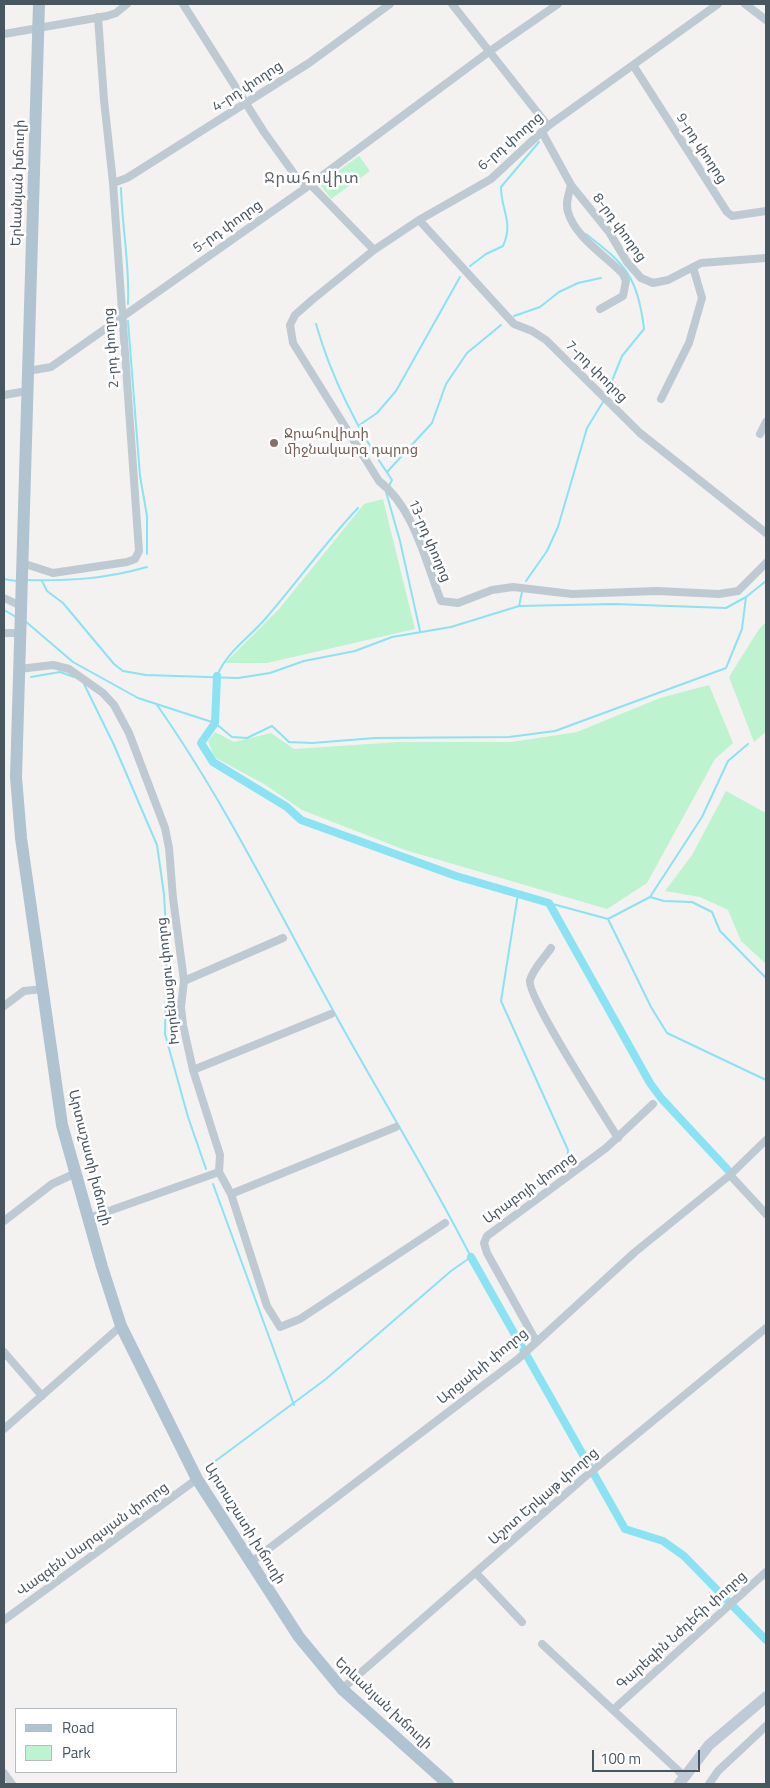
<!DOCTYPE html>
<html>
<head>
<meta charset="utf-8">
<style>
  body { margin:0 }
  #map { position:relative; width:770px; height:1788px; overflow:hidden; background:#f4f1f1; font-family:"Titillium Web",sans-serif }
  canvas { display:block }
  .frame { position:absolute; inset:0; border:5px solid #485660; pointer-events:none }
  .legend { position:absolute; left:15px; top:1708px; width:162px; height:65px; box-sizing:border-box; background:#fff; border:1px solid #b6bbbf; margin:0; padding:6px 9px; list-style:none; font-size:15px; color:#485660 }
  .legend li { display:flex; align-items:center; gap:10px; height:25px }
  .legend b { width:25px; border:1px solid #b6bbbf }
  .scale { position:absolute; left:592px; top:1750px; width:108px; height:22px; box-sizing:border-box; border:2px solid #485660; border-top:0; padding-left:6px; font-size:15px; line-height:18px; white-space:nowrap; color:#485660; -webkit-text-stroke:4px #fff; paint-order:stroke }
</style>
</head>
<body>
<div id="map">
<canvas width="770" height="1788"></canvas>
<div class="frame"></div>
<ul class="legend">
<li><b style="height:6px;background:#b0c3d1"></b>Road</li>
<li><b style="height:14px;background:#bef3cf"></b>Park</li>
</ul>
<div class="scale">100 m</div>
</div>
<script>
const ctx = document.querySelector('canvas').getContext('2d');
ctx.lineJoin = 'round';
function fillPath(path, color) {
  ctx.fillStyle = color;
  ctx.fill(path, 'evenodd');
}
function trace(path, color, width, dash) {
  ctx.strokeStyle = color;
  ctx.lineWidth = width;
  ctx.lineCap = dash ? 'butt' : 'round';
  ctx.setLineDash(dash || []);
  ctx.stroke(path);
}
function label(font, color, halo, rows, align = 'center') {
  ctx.font = font + ' "Titillium Web","Noto Sans Armenian",sans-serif';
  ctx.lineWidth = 5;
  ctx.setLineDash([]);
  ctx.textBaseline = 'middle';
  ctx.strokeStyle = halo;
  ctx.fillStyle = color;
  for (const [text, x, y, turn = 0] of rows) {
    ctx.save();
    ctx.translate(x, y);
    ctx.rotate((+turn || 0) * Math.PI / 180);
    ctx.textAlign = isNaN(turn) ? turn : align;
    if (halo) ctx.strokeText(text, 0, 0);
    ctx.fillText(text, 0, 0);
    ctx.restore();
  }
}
const green = new Path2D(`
  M359,156L370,171L331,199L320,184Z
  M383,499L415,629L267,663H225L279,609L364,504Z
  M766,622V732L754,742L729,677L759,629Z
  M709,685L733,743L715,759L647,883L607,909L405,850L302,810L264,784L214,757L208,741L215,732L234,742L271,733L294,749L399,742H512L577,732L660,698Z
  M726,791L766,813V964L741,941L728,910L700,897L665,891L692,855Z`);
const stream = new Path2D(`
  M121,188C122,227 130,266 128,304
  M586,234C626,265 638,277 644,329L622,356L607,393
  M470,266L486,254L503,246C514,222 501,211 501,187L539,142
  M514,316L540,307L559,292L578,283L601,278
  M128,321L140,476L147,516V554
  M316,324C332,380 359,432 392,480L389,486
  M358,426L377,413L396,391L460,277
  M387,472L432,423L446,384L467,353L501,325
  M386,492L400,541L420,631
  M4,579L16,581
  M26,580C69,581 105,579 147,567
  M42,581L47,591L63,603L114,664L123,671L146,675L238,678L270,673L304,661L355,651L392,637L451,627L519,606L614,604L726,608L746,597L766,581
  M526,581L547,551L558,527L587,428L603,402
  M519,606L522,592
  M4,610L16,617
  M25,621L73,662L138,698L215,723L232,737L247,738L272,726L289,742L312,743L375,738L509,737L555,731L726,668L742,629L746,597
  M217,676C227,651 250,637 266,618C298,581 325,543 358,508
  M31,677L60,672L74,677
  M84,684L114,745L157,845L164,894L167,946L165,1034L188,1117L206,1169
  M157,705C223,799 274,903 329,1003C375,1088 427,1170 471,1257L451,1271L326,1379L206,1468L253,1547
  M650,897L702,817L728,761L748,744
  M549,903L608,919L651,1007L667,1033L766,1080
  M608,919L650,897L664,901L692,902L712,912L720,931L766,978
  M213,1184L294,1405
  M489,1224L567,1163L568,1150L501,1001L518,894`);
const canal = new Path2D(`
  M217,676L215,723L201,743L213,762L287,807L301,820L456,876L549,903L650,1083L661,1098L727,1169
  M471,1257L625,1529L663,1541L684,1556L766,1640`);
const street = new Path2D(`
  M183,4L264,132L295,175L307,187
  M452,4L548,126
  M718,4L548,126L491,179L419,220L374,250L312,300L295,315L290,325L293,343L379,481C414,508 425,560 441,601L458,603L492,590L513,587L572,594L657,591L719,594L738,591L766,563
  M745,4L766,20
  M4,34L107,16L116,13L127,4
  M633,65L727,212L732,216L766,211
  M542,132L571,185L609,232L627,262L641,278L653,283L668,280L701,263L766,258
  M113,183L127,178L309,63L390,4
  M310,184L374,250
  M571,185C569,194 565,203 568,212C575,237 606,256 623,274L626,281L623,296L600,309
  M419,220L514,324L532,331L546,340L640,433L766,533
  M28,371L51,367L307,187L490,51L558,4
  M4,395L27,391
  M661,399L689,343L702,298L693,267
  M760,434L766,422
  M22,563L53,573L127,562L135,559L139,551L113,183L104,100L98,17
  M4,598L21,606
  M4,633H21
  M19,669L53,665L69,669L103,693L114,705L129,733L165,828L169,848L173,898L184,981L181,1007L183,1025L193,1070L220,1155L219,1172L231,1194L267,1306L280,1327L300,1319L445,1223
  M551,948C545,957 533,969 530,980C526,995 605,1117 618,1138
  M184,981L283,938
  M4,1006L24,991L42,989
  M193,1070L331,1014
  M730,1175L766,1214
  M231,1194L396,1127
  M89,1218L219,1172
  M4,1221L52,1184L76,1173
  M536,1341L487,1253L484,1243L487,1236L606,1148L653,1104
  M4,1352L42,1396
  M4,1429L121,1326
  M250,1563L518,1359L635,1252L730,1175L766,1140
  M476,1573L522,1622
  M4,1620L197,1479
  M542,1644L684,1776
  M342,1689L586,1476L766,1328
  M614,1709L766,1572
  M4,1773L12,1784
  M709,1784L718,1771L766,1726`);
const secondary = new Path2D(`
  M679,1784L709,1745L766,1697`);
const primary = new Path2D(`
  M39,4L16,777L21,838L62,1125L102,1267L121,1326L197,1479L299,1637L342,1689L448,1784`);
const markers = [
  [274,443,5,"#8d6e63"]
];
const streetNames = [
  ["4-րդ փողոց",248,87,-33],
  ["6-րդ փողոց",511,142,-41],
  ["9-րդ փողոց",701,149,57],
  ["Երևանյան խճուղի",19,183,-88],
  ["5-րդ փողոց",228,227,-35],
  ["8-րդ փողոց",619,228,54],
  ["2-րդ փողոց",112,348,-94],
  ["7-րդ փողոց",596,372,45],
  ["13-րդ փողոց",429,541,67],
  ["Խորենացու փողոց",169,981,-96],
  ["Արտաշատի խճուղի",89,1158,76],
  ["Արաբոյի փողոց",530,1189,-36],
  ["Արցախի փողոց",483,1367,-39],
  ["Աշոտ Երկաթ փողոց",544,1497,-41],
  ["Արտաշատի խճուղի",244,1524,58],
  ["Վազգեն Սարգսյան փողոց",93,1540,-36],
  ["Գարեգին Նժդեհի փողոց",682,1631,-42],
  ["Երևանյան խճուղի",383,1704,43]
];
const educationNames = [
  ["Ջրահովիտի",284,435],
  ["միջնակարգ դպրոց",284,451]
];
const quarterNames = [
  ["Ջրահովիտ",312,179]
];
fillPath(green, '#bef3cf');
trace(stream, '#89e3f2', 2);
trace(canal, '#89e3f2', 8);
trace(street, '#becad1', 8);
trace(secondary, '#becbd6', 11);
trace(primary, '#b0c3d1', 12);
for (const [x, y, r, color] of markers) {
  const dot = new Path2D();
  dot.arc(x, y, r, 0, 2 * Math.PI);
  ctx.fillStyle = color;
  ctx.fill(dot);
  trace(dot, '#fff', 2);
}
label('14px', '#485660', '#fff', streetNames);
label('14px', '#785e54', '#fff', educationNames, 'left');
ctx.letterSpacing = '1px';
label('16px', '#5d6267', '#fff', quarterNames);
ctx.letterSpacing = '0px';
</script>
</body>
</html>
